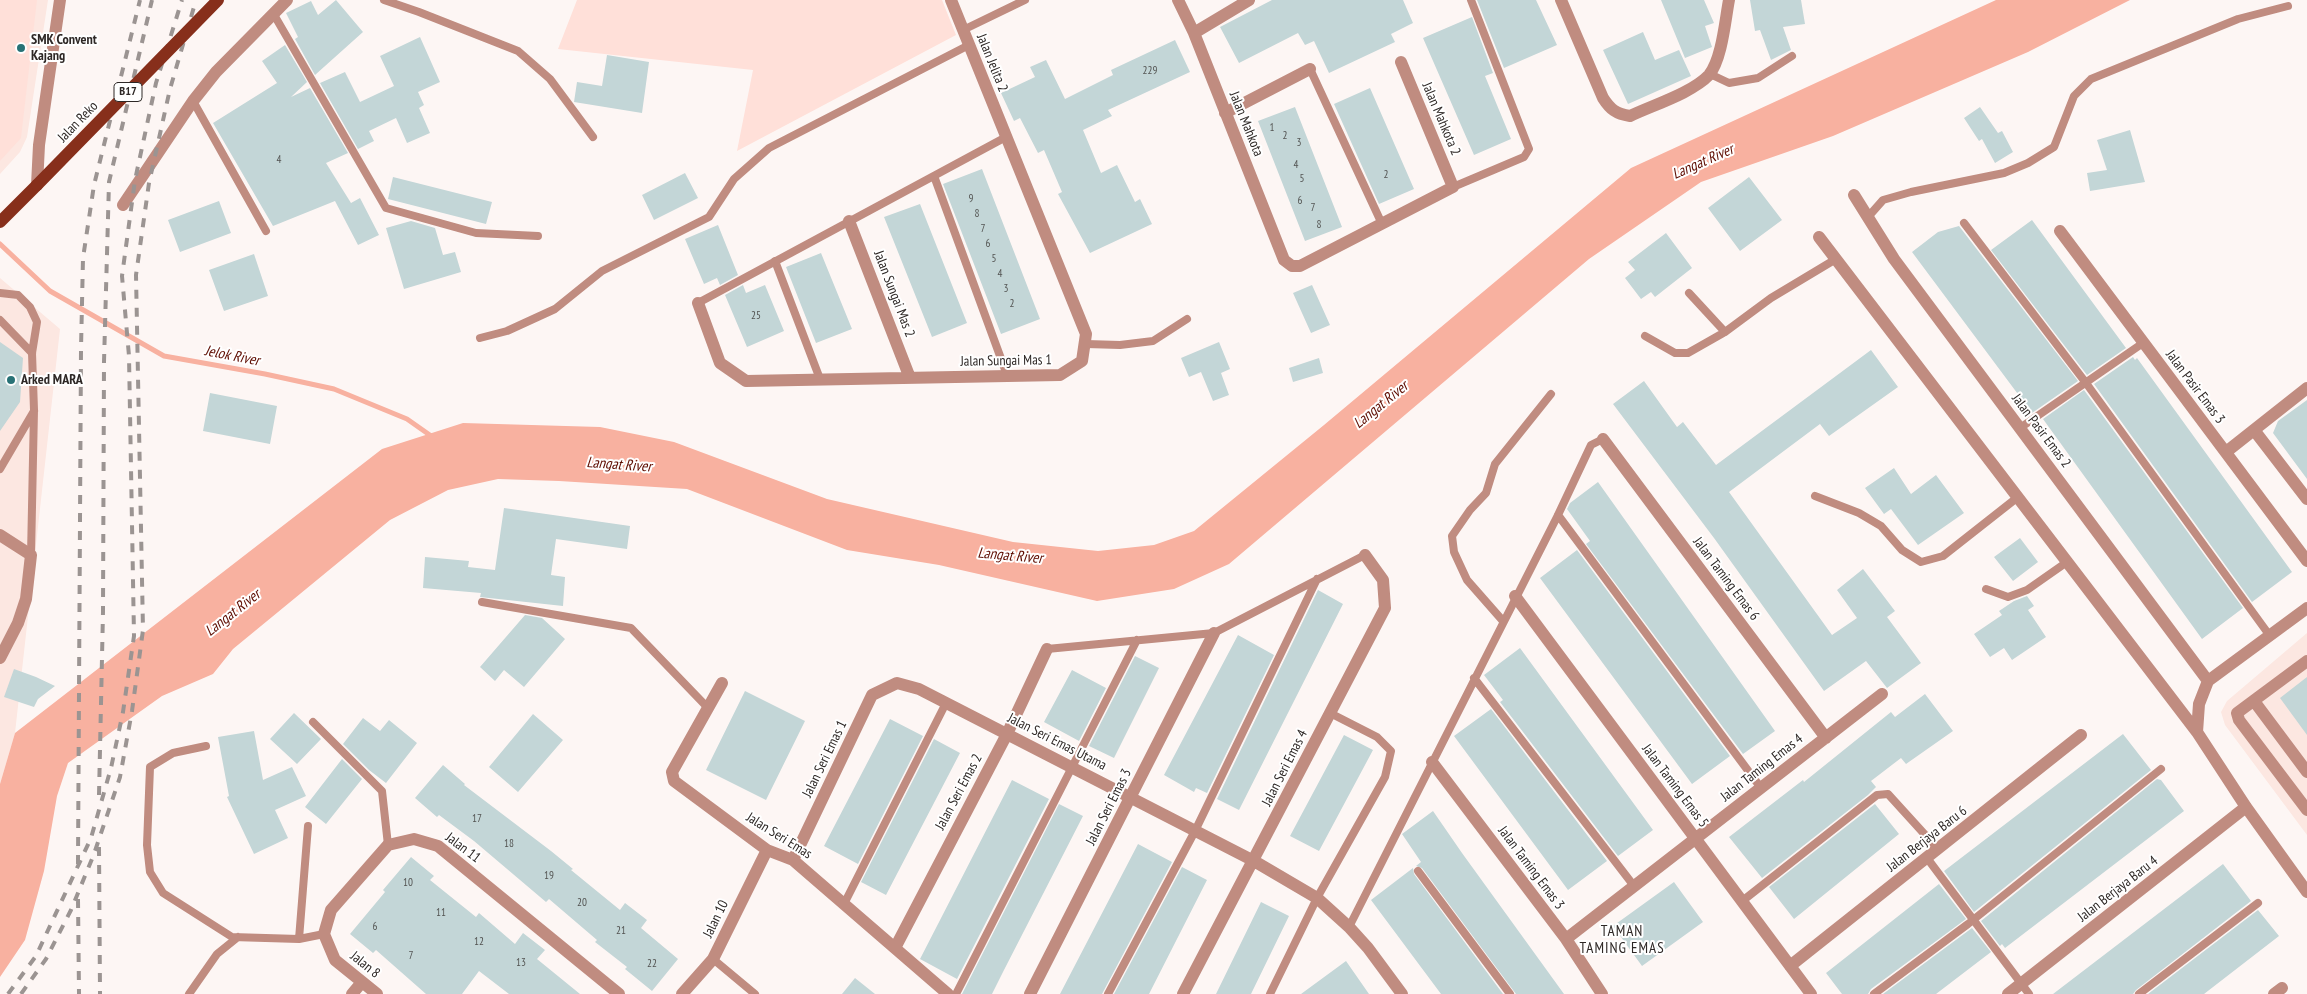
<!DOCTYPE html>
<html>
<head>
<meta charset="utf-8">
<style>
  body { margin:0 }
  canvas { display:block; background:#fdf6f4 }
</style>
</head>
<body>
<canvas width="2307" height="994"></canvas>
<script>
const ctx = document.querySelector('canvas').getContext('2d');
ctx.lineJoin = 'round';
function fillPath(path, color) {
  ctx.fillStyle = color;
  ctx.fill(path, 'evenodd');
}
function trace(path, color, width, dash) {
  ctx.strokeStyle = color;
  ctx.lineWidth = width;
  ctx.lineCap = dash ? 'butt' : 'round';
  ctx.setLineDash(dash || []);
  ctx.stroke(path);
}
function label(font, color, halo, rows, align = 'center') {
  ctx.font = font + ' "PT Sans Narrow",sans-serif';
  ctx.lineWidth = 4;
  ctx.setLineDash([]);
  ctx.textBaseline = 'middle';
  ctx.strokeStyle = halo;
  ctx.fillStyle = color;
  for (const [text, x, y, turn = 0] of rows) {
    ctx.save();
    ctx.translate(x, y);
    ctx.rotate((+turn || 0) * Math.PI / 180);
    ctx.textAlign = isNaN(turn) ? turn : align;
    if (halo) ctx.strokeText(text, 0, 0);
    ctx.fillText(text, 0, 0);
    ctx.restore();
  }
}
const built = new Path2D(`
  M0,0H48L27,137L20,152L0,174Z
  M0,278L60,329L15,733L0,784Z
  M2307,633V835L2225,725L2221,712L2227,701Z`);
const green = new Path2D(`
  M0,0H37L21,138L0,161Z
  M577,0H942L956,35L737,151L753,70L558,49Z`);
const water = new Path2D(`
  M1996,0H2130L2028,52L1833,136L1701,182L1589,259L1229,564L1174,589L1097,601L939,565L847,550L687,489L559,481L498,479L448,490L390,520L233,649L213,674L162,696L68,763L57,796L44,871L25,940L0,977V784L15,733L382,449L463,423L600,427L674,442L827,499L1013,542L1098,551L1154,545L1194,531L1324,425L1631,168Z`);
const stream = new Path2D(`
  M0,244L50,291L164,356L265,374L334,389L407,419L434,438`);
const building = new Path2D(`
  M336,0L363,32L315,75L295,39L298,37L286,13L311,1L318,15Z
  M1272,0H1403L1413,23L1391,34L1395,42L1329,73L1314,41L1305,45L1298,33L1239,63L1220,27Z
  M1477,0H1536L1557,45L1504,68Z
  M1661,0H1704L1714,23L1705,26L1712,47L1685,58Z
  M1750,0H1801L1805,24L1783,27L1791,50L1771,60L1760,30L1755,31Z
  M1472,17L1493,73L1485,76L1511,139L1474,155L1423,38Z
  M1643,32L1655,60L1679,50L1691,76L1628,104L1603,50Z
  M420,37L440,82L418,92L424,105L419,108L430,133L407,143L396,118L369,131L374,141L358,149L320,83L345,72L360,102L394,86L380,56Z
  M1175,40L1190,72L1108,110L1112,116L1083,130L1101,173L1117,165L1135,202L1140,199L1152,224L1090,253L1058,194L1062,192L1044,150L1038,153L1020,118L1014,121L1001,93L1035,77L1030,67L1046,60L1065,99L1113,75L1111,70Z
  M285,45L307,82L291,97L310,88L348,153L326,163L351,203L360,198L379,235L358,245L335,201L273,226L213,123L277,83L262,61Z
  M607,55L649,62L642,113L574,102L577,82L602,86Z
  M1370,88L1414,189L1379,204L1334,104Z
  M1295,107L1342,227L1305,241L1258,121Z
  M1980,107L1998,133L2002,131L2013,152L1995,163L1982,139L1979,141L1964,118Z
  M2130,130L2145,182L2090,191L2087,173L2107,170L2097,140Z
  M982,169L1040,319L1001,334L943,184Z
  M685,173L698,198L654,220L642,195Z
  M393,177L492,202L486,224L388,199Z
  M1749,177L1782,220L1740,251L1708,208Z
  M219,201L231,233L180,252L168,220Z
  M920,204L967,323L932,337L884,217Z
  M2032,220L2126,348L2087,375L1991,250Z
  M411,221L435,228L443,255L455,252L461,272L404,289L386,228Z
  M718,225L738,275L720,285L717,278L704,284L685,239Z
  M1959,226L2078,381L2032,413L1912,252L1938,232Z
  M1666,233L1692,268L1655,297L1651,292L1641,299L1625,278L1635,270L1628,262Z
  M821,253L852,329L816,343L786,267Z
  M254,254L268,296L224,311L209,270Z
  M743,285L746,293L765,285L784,331L747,347L725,295Z
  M1312,285L1330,325L1311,333L1293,293Z
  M0,342L23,358L20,402L0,431Z
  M1219,342L1230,369L1221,373L1229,395L1213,401L1201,372L1189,377L1181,358Z
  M1871,350L1898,387L1829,436L1820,424L1729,492L1832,635L1857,618L1837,590L1863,569L1895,611L1887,617L1921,663L1887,688L1866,661L1824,691L1714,538L1613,404L1644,381L1677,427L1683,422L1716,465Z
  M2133,357L2135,360L2137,358L2292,572L2252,602L2094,384Z
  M1319,358L1323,373L1293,382L1289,368Z
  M2084,390L2243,608L2202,639L2043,419Z
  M210,393L277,406L270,444L203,431Z
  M2307,400V479L2273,433L2278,421Z
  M1894,468L1911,494L1936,475L1964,513L1918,545L1891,509L1884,514L1865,488Z
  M1598,482L1775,731L1743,754L1586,544L1590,541L1567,509L1570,503Z
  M504,508L630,526L627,549L556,539L551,575L565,577L563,606L480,597L481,593L423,588L425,557L469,561L468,567L495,570Z
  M2020,538L2038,562L2013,581L1994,557Z
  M1577,550L1730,756L1692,784L1540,578Z
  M1318,590L1343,604L1239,810L1217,799Z
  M2027,596L2034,606L2028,610L2046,637L2012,660L2004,648L1990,657L1974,634L2002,615L1999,611L2014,601Z
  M525,615L542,618L565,639L524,687L504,670L495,681L480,667Z
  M1238,635L1274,655L1207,793L1196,788L1194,792L1164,775Z
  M1520,648L1653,830L1618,856L1500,702L1503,700L1484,675Z
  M1135,656L1159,668L1114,758L1089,746Z
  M14,669L36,677L55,686L38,699L34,707L4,697Z
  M1072,670L1106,688L1079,741L1044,722Z
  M2307,677V735L2280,698Z
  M745,691L805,721L766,800L706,770Z
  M1925,694L1953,731L1906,764L1901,758L1871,781L1876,787L1868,795L1762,878L1729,837L1803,780L1804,782L1891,712L1895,717Z
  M1491,709L1607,861L1568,890L1454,736Z
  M294,713L321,739L297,764L270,739Z
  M533,714L563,740L518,792L489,767Z
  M363,718L380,731L389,720L417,743L386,783L369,770L343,744Z
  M890,719L923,736L858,864L824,846Z
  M254,731L263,780L292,767L306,796L275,810L288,838L254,854L227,797L229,796L218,737Z
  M2123,734L2151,770L1974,912L1944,871Z
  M1344,735L1373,750L1319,851L1290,836Z
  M934,739L960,753L886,895L861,882Z
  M342,759L362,779L326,824L305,807Z
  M443,765L465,784L464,785L551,851L573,869L571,870L620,910L625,903L647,920L641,928L678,959L652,991L625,969L627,967L595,942L597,940L549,899L546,902L474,841L439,815L437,817L415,798Z
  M2157,779L2161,780L2184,811L2005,948L2002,944L2000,946L1981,921Z
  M1012,780L1049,799L957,979L920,959Z
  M1059,804L1083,816L1004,970L992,994H962Z
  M1875,804L1899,834L1794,919L1769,887Z
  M1433,811L1462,853L1564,994H1516L1422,868L1416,866L1421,862L1402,834Z
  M1138,844L1172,862L1102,994H1060Z
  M411,857L434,876L430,880L476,917L479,913L515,944L523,933L545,950L537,959L580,994H509L479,971L462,994H426L376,950L373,953L350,934L385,892L383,890Z
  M2223,864L2251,901L2136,990L2133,994H2053Z
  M1182,867L1207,880L1149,994H1114Z
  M1413,868L1414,874L1503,994H1441L1371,900Z
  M1674,882L1703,922L1642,966L1613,926Z
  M1939,884L1966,919L1871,989L1868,994H1842L1826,973Z
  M1261,902L1289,916L1251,994H1216Z
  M2258,910L2279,936L2204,994H2148Z
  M1972,928L1991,952L1936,994H1883Z
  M1346,961L1369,994H1301Z
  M855,978L875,994H842Z`);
const lane = new Path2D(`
  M384,0L419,12L518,51L550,79L593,137
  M273,13L386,208L476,233L538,236
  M963,30L1025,0
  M1310,69L1382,224
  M1710,74L1729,83L1758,78L1792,56
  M193,101L266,231
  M934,176L1007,375
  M1453,187L1524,157L1529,149L1471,0
  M1868,217L1883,200L1911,192L2004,173L2028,163L2054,147L2074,96L2091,79L2238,19L2288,6
  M1964,223L2086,383L2270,636
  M775,261L820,379
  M0,293L18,295L30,307L37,322L32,353L34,410L31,555
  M1689,293L1725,332
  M698,303L1006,137
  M0,320L32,353
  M1645,336L1675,353H1688L1725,332L1771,298L1836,259
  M480,338L507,331L555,309L602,271L709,217L734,179L769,148L969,45
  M1086,344L1120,345L1153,341L1187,319
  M2020,428L2143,343
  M0,469L34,411
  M1815,496L1859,513L1881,526L1902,550L1921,562L1943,556L2018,497
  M1558,515L1761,788
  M1986,589L2008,597L2027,590L2067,562
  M482,602L631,628L708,708
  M1503,621L1467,580L1454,552L1452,536L1470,510L1486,493L1495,464L1551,394
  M1047,649L1214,633L1365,555
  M1474,678L1634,886
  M313,722L382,791L388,845
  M206,746L173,753L150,767L147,845L150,872L163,893L232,937L299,939L324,934
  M1927,858L2029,994
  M1418,871L1510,994
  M1741,902L1877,795L1888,794L1938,849
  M844,904L946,703
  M1349,927L1558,515L1591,445L1603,439
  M299,939L308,826
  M713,959L755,994
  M189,994L217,954L238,937
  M956,994L1137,640
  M1108,994L1195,831L1317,579
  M1270,994L1317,898L1385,777L1391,751L1377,737L1330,713
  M1874,994L1968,924L2161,769
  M2139,994L2258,903`);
const street = new Path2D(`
  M1178,0L1194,33L1284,260L1292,266H1300L1453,187L1401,62
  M1561,0L1603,98C1610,109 1616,114 1630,116C1653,105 1692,93 1709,75C1722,59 1725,21 1729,0
  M1194,33L1249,0
  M1225,113L1310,69
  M37,185L39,145L60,0
  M1854,195L1894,259L2208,681
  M123,205L193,101L216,72L287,0
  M849,221L910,378
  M2060,231L2307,561
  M1819,237L2197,732
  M698,303L720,363L746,381L1060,375L1082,361L1086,334L951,0
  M2254,430L2307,499
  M1603,439L1826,738
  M2226,452L2307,388
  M0,535L31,555L26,599L18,623L0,658
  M1515,596L1811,994
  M2307,608L2208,681L2199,704L2197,732L2246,807L2307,892
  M2307,661L2237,713L2239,720L2307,810
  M722,683L672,772L674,781L767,850L793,860L948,994
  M2254,701L2307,772
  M1432,762L1566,939L1602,994
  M793,860L872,695L897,683L919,689L1254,861L1317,898L1349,927L1368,948L1402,994
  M1566,939L1882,694
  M895,948L1007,734L1047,649
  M1790,966L2081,735
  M352,994L362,982
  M377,994L335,960L324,934L331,910L388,845L414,839L438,846L619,994
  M682,994L713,959L767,850
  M1030,994L1214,633
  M1183,994L1385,608L1383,580L1365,555
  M2008,994L2246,807
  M2274,994L2282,988`);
const primary = new Path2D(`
  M0,222L37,185`);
const rail = new Path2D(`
  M99,795L103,612L104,362L109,182L152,0
  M99,847L100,994
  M78,864L81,349L83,258L94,185L140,0
  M78,899L79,994
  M8,994L36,956L91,838L111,768L123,712L134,636L129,356L122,276L135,180L156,83L182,0
  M21,994L46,959L71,910L94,854L120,777L132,711L143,630L136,275L149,183L170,89L196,0`);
const primaryBridge = new Path2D(`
  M37,185L218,0`);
const markers = [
  [21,48,5,"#287276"],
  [11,380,5,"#287276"]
];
const numberNames = [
  ["229",1150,71],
  ["1",1272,128],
  ["2",1285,136],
  ["3",1299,143],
  ["4",279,160],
  ["4",1296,165],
  ["2",1386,175],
  ["5",1302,179],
  ["9",971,199],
  ["6",1300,201],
  ["7",1313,208],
  ["8",977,214],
  ["8",1319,225],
  ["7",983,229],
  ["6",988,244],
  ["5",994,259],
  ["4",1000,274],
  ["3",1006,289],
  ["2",1012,304],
  ["25",756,316],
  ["17",477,819],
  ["18",509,844],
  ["19",549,876],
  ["10",408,883],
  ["20",582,903],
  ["11",441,913],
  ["6",375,927],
  ["21",621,931],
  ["12",479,942],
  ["7",411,956],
  ["13",521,963],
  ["22",652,964]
];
const shields = [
  [128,92,28]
];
const shieldNames = [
  ["B17",128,92]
];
const poiNames = [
  ["SMK Convent",31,40],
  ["Kajang",31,56],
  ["Arked MARA",21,380]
];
const streetNames = [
  ["Jalan Jelita 2",992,63,68],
  ["Jalan Mahkota 2",1441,119,67],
  ["Jalan Reko",78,122,-46],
  ["Jalan Mahkota",1246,124,68],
  ["Jalan Sungai Mas 2",894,294,69],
  ["Jalan Sungai Mas 1",1006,361,-1],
  ["Jalan Pasir Emas 3",2195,387,53],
  ["Jalan Pasir Emas 2",2041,431,53],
  ["Jalan Taming Emas 6",1726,579,53],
  ["Jalan Seri Emas Utama",1057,742,27],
  ["Jalan Seri Emas 1",825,759,-64],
  ["Jalan Seri Emas 4",1285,768,-63],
  ["Jalan Taming Emas 4",1762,768,-38],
  ["Jalan Taming Emas 5",1675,786,53],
  ["Jalan Seri Emas 2",959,792,-62],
  ["Jalan Seri Emas 3",1109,807,-63],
  ["Jalan Seri Emas",779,836,32],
  ["Jalan Berjaya Baru 6",1927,839,-38],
  ["Jalan 11",463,848,37],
  ["Jalan Taming Emas 3",1531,868,53],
  ["Jalan Berjaya Baru 4",2118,889,-38],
  ["Jalan 10",716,919,-64],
  ["Jalan 8",365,965,39]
];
const waterNames = [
  ["Langat River",1703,162,-24],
  ["Jelok River",232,356,11],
  ["Langat River",1381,405,-39],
  ["Langat River",619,465,4],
  ["Langat River",1010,556,5],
  ["Langat River",233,613,-38]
];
const neighbourhoodNames = [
  ["TAMAN",1622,932],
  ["TAMING EMAS",1622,949]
];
fillPath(built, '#fce7e1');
fillPath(green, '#ffe0d9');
fillPath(water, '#f8b1a0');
trace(stream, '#f8b1a0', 5);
fillPath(building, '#c3d6d7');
trace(lane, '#c08c80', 8);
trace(street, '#c08c80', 12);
trace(primary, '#872f1b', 12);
trace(rail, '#9b9492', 4, [9, 9]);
trace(primaryBridge, '#872f1b', 12);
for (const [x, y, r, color] of markers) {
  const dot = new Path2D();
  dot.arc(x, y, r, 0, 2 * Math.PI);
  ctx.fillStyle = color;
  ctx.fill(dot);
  trace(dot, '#fff', 2);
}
label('11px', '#535452', null, numberNames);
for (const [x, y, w] of shields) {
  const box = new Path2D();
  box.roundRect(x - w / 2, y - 9.5, w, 19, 4);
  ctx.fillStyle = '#fff';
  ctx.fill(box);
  trace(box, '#2e2826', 1);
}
label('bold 12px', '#2e2826', null, shieldNames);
label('bold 14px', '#2e2826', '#fff', poiNames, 'left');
label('14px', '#2e2826', '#fff', streetNames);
label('italic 15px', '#5e0c00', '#fff', waterNames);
ctx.letterSpacing = '1px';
label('15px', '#2e2826', '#fff', neighbourhoodNames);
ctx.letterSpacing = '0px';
</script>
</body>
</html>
